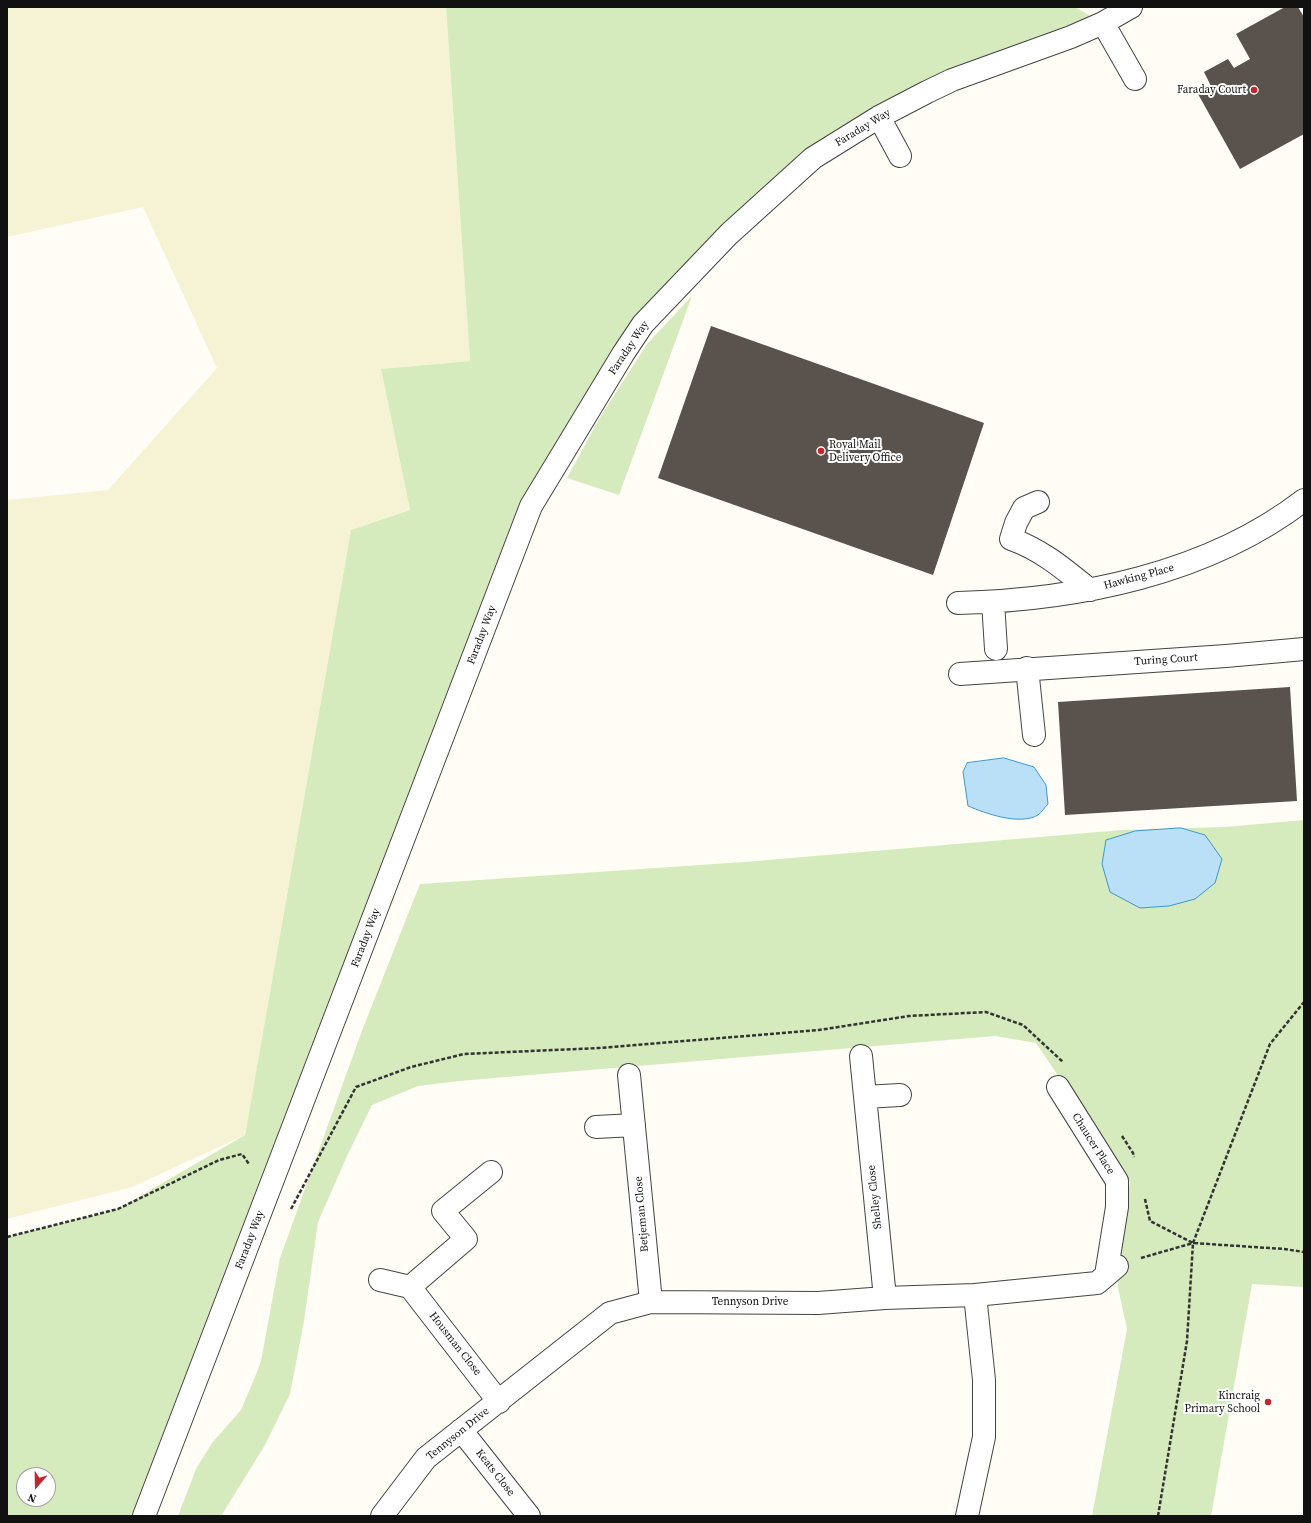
<!DOCTYPE html>
<html>
<head>
<meta charset="utf-8">
<style>
  body { margin:0 }
  #map { position:relative; width:1311px; height:1523px; overflow:hidden; background:#fffdf5; font-family:"Source Serif 4",serif }
  canvas { display:block }
  .frame { position:absolute; inset:0; border:8px solid #111; pointer-events:none }
  .north { position:absolute; left:16px; top:1467px; width:40px; height:40px; box-sizing:border-box; background:#fff; border:1px solid #a0a0a0; border-radius:50%; rotate:200deg; font-size:11px; font-weight:700; line-height:16px; text-align:center; color:#111 }
  .north::after { content:''; display:block; margin:auto; width:14px; height:18px; background:#c4262e; clip-path:polygon(50% 0,100% 100%,50% 72%,0 100%) }
</style>
</head>
<body>
<div id="map">
<canvas width="1311" height="1523"></canvas>
<div class="frame"></div>
<div class="north">N</div>
</div>
<script>
const ctx = document.querySelector('canvas').getContext('2d');
ctx.lineJoin = 'round';
function fillPath(path, color) {
  ctx.fillStyle = color;
  ctx.fill(path, 'evenodd');
}
function trace(path, color, width, dash) {
  ctx.strokeStyle = color;
  ctx.lineWidth = width;
  ctx.lineCap = dash ? 'butt' : 'round';
  ctx.setLineDash(dash || []);
  ctx.stroke(path);
}
function label(font, color, halo, rows, align = 'center') {
  ctx.font = font + ' "Source Serif 4",serif';
  ctx.lineWidth = 4;
  ctx.setLineDash([]);
  ctx.textBaseline = 'middle';
  ctx.strokeStyle = halo;
  ctx.fillStyle = color;
  for (const [text, x, y, turn = 0] of rows) {
    ctx.save();
    ctx.translate(x, y);
    ctx.rotate((+turn || 0) * Math.PI / 180);
    ctx.textAlign = isNaN(turn) ? turn : align;
    if (halo) ctx.strokeText(text, 0, 0);
    ctx.fillText(text, 0, 0);
    ctx.restore();
  }
}
const farmland = new Path2D(`
  M7,7H446L470,361L381,369L410,510L351,530L245,1135L132,1187L7,1219V500L108,490L217,368L143,207L7,237Z`);
const green = new Path2D(`
  M446,7H1075L1103,23L980,70L813,158L667,298L531,506L144,1516H7V1237L118,1209L245,1135L351,530L410,510L381,369L470,361ZM24,1475H48V1499H24Z
  M692,296L619,495L567,478L599,419L647,344Z
  M1304,820V1287L1252,1284L1211,1516H1092L1127,1329L1118,1287L1117,1266L1130,1182L1036,1043L995,1036L459,1081L418,1086L372,1105L347,1156L318,1222L304,1321L290,1394L265,1445L221,1516H178L196,1469L212,1443L241,1410L255,1377L261,1361L280,1258L363,1028L420,884L744,862L1122,830L1225,827Z`);
const water = new Path2D(`
  M1004,758L1034,767L1046,785L1048,804C1045,807 1041,813 1038,815C1019,826 985,813 968,806L963,772L967,763Z
  M1181,828L1205,835L1222,859L1215,883L1195,899L1169,906L1140,908L1110,892L1102,864L1106,840L1135,831Z`);
const building = new Path2D(`
  M1285,7H1298L1304,17V134L1240,169L1198,94L1211,86L1204,72L1228,59L1234,68L1250,59L1236,34Z
  M711,326L984,423L933,575L658,478Z
  M1290,687L1297,801L1065,815L1058,702Z`);
const path = new Path2D(`
  M1122,1136L1133,1153L1134,1157
  M1145,1199L1150,1221L1193,1243L1284,1249L1304,1252
  M291,1209L356,1087L411,1067L464,1054L599,1048L819,1030L909,1016L986,1012L1023,1025L1063,1062
  M7,1237L118,1209L219,1160L242,1154L249,1164
  M1141,1258L1193,1243L1270,1044L1304,1002
  M1158,1516L1187,1341L1193,1243`);
const minor = new Path2D(`
  M1103,23L1135,79
  M879,117L900,156
  M1038,502L1024,508L1016,523L1011,539C1042,550 1064,569 1090,590
  M993,602L996,649
  M958,603C1077,600 1208,574 1304,500
  M1027,668L1034,735
  M960,674L1226,656L1304,649
  M861,1056L885,1298
  M629,1075L651,1302
  M1058,1087L1117,1181V1207L1106,1275
  M865,1097L900,1095
  M596,1127L634,1125
  M380,1280L410,1287L499,1402
  M410,1287L466,1239L443,1211L491,1172
  M975,1295L1097,1283L1117,1266
  M461,1430L529,1516
  M144,1516L531,506L623,354L643,324L729,234L813,158L879,117L927,92L952,80L1071,37L1103,23L1131,7
  M382,1516L426,1458L610,1313L651,1302L818,1303L885,1298L975,1295L984,1380V1437L967,1516`);
const markers = [
  [1254,90,4,"#c4262e"],
  [821,451,4,"#c4262e"],
  [1268,1402,4,"#c4262e"]
];
const poiNames = [
  ["Faraday Court",1246,90],
  ["Royal Mail",829,445,"left"],
  ["Delivery Office",829,458,"left"],
  ["Kincraig",1260,1396],
  ["Primary School",1260,1409]
];
const streetNames = [
  ["Faraday Way",863,128,-31],
  ["Faraday Way",629,348,-56],
  ["Hawking Place",1139,577,-15],
  ["Faraday Way",482,635,-69],
  ["Turing Court",1166,660,-4],
  ["Faraday Way",366,938,-69],
  ["Chaucer Place",1093,1144,58],
  ["Shelley Close",875,1197,-96],
  ["Betjeman Close",642,1214,-95],
  ["Faraday Way",250,1240,-69],
  ["Tennyson Drive",750,1302],
  ["Housman Close",455,1344,52],
  ["Tennyson Drive",458,1434,-39],
  ["Keats Close",495,1473,52]
];
fillPath(farmland, '#f6f3d4');
fillPath(green, '#d5ebbd');
fillPath(water, '#b9e0f7');
trace(water, '#3f96cf', 1);
fillPath(building, '#5a524d');
trace(minor, '#444', 24);
trace(path, '#333', 2.5, [4, 2]);
trace(minor, '#fff', 22);
for (const [x, y, r, color] of markers) {
  const dot = new Path2D();
  dot.arc(x, y, r, 0, 2 * Math.PI);
  ctx.fillStyle = color;
  ctx.fill(dot);
  trace(dot, '#fff', 1.5);
}
label('11px', '#111', '#fff', poiNames, 'right');
label('11px', '#111', '#fff', streetNames);
</script>
</body>
</html>
